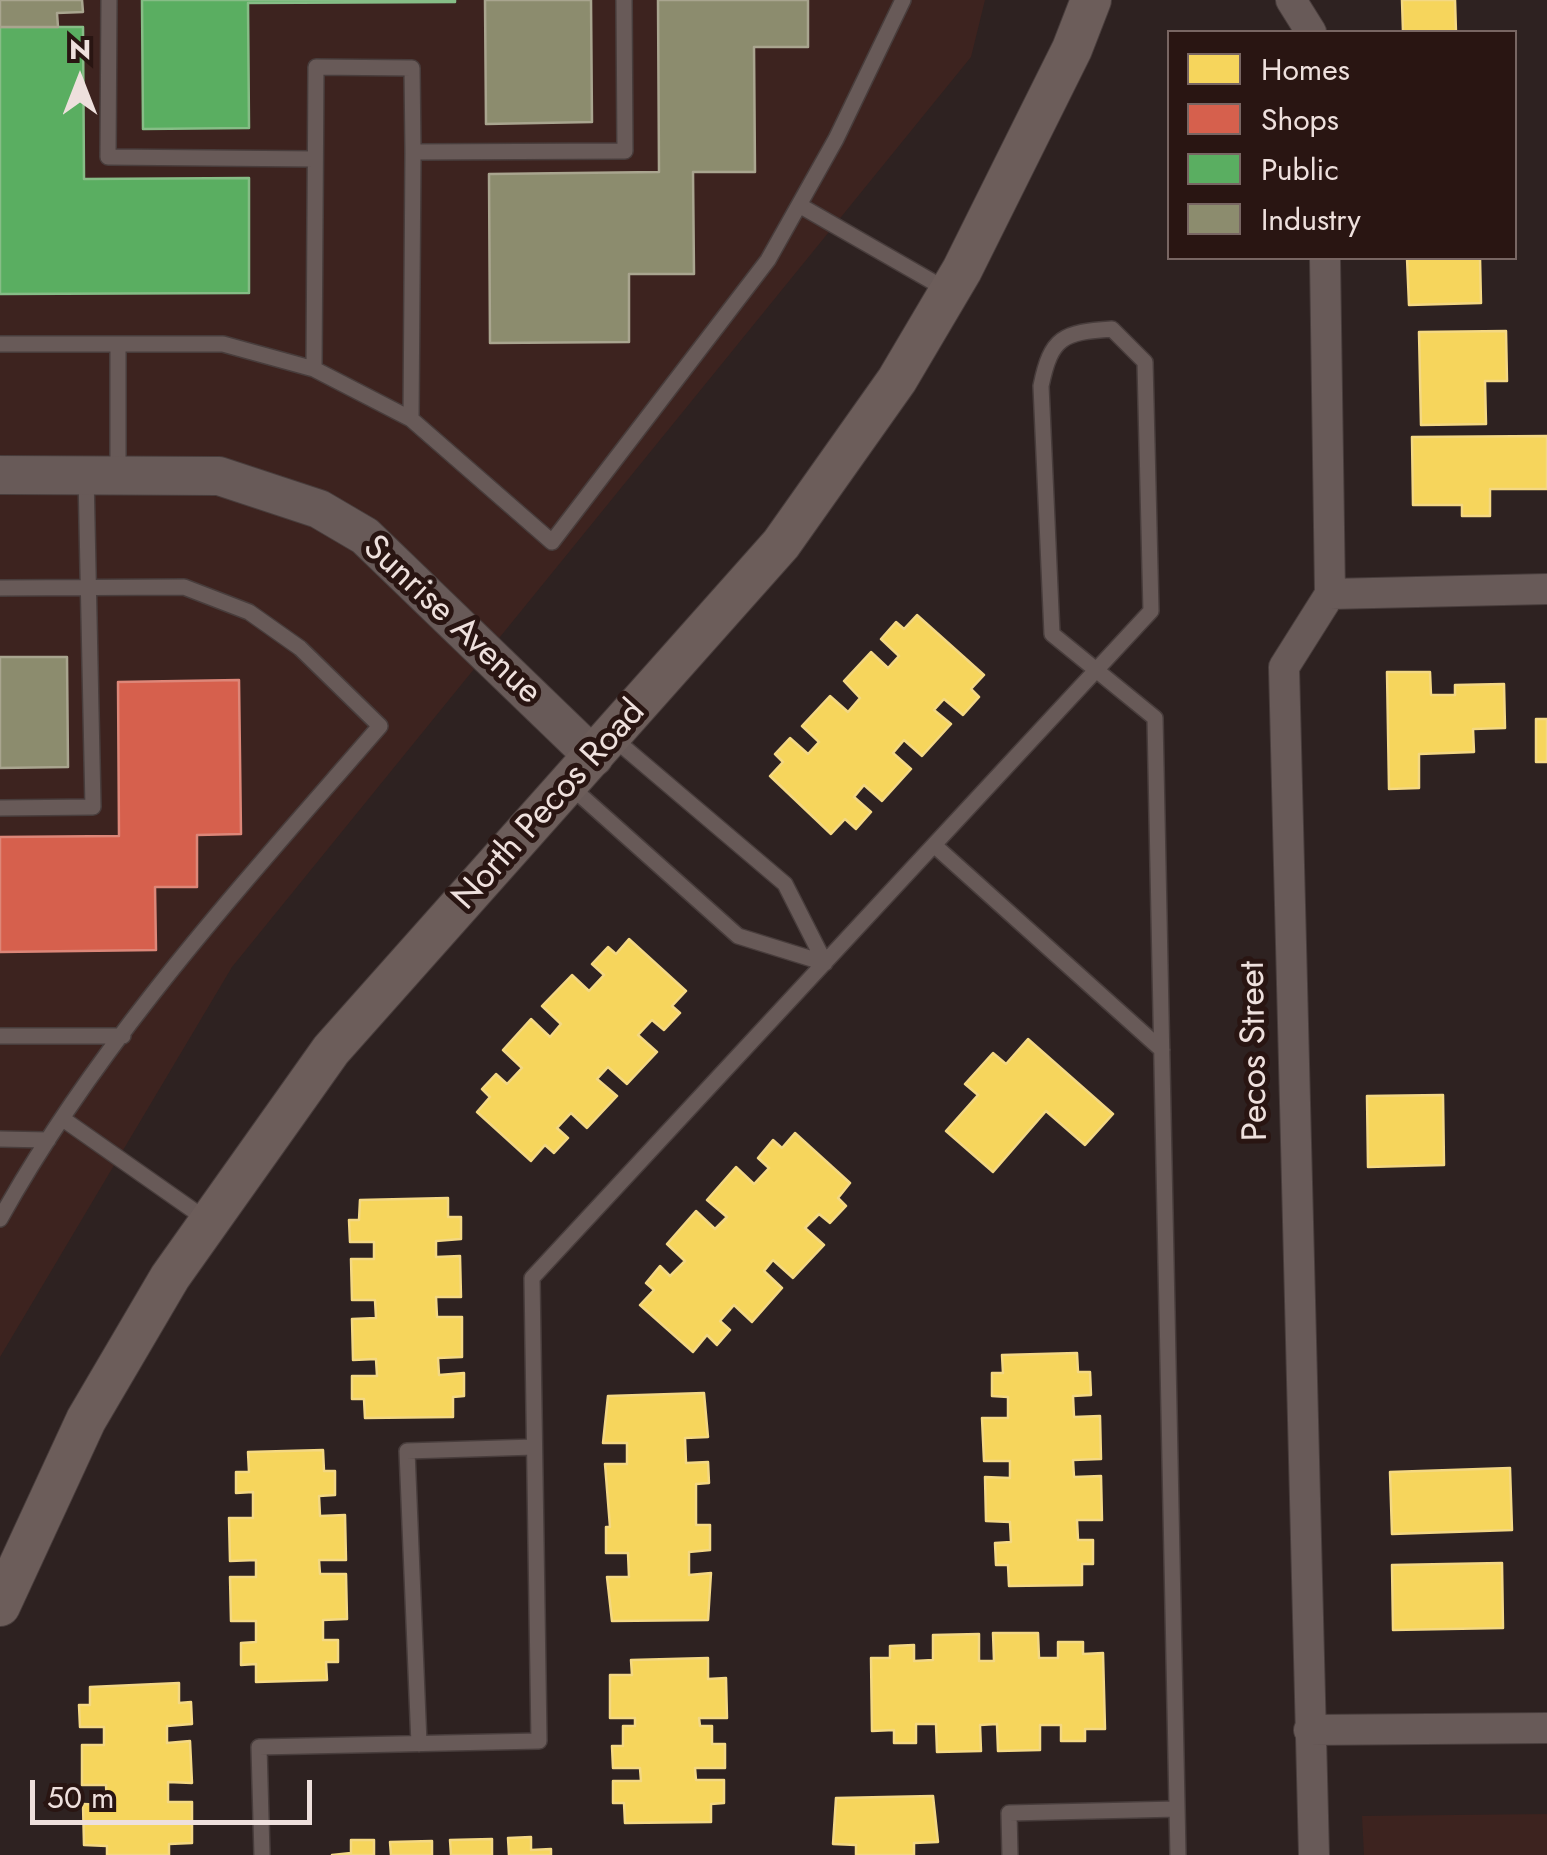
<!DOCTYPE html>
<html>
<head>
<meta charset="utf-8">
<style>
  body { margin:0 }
  #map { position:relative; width:1547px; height:1855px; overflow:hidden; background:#2e2221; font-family:Jost,sans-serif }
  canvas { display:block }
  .legend { position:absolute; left:1167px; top:30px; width:350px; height:230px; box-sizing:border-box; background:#291512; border:2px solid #786663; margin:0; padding:12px 18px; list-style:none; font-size:30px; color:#eee0dd }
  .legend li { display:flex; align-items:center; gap:20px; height:50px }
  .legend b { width:50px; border:2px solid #786663 }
  .north { position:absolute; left:30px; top:30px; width:100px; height:100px; -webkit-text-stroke:8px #291512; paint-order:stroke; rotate:0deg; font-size:28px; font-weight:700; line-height:40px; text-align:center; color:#eee0dd }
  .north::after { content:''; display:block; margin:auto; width:35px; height:45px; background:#eee0dd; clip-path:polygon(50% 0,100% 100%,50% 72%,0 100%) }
  .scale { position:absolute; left:30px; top:1780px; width:282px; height:45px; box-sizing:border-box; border:5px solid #eee0dd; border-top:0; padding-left:12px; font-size:30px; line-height:35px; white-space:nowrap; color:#eee0dd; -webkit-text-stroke:8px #291512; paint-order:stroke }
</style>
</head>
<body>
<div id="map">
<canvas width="1547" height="1855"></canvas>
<ul class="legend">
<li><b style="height:28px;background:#f6d55c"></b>Homes</li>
<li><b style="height:28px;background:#d6604d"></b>Shops</li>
<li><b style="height:28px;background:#5aae61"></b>Public</li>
<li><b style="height:28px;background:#8c8c6e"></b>Industry</li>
</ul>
<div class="north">N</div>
<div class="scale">50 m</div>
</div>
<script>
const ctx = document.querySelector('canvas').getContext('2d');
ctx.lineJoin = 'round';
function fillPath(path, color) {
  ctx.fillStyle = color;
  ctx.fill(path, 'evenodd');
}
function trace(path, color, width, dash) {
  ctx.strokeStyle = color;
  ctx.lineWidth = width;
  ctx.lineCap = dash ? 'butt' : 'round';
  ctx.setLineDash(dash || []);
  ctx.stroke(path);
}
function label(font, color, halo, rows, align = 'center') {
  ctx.font = font + ' Jost,sans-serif';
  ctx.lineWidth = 10;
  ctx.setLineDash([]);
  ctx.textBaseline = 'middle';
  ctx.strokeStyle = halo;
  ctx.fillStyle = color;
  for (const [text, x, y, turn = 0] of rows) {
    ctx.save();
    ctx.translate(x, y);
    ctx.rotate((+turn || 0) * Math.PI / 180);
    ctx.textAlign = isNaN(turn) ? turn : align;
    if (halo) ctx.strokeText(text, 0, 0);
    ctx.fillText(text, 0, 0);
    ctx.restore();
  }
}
const built = new Path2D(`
  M0,0H985L971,57L232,967L0,1357Z
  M1547,1814V1855H1364L1362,1816Z`);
const homes = new Path2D(`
  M1402,0H1455L1456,32H1479H1403Z
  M1407,258H1480L1481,303L1409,305Z
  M1506,331L1507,381H1485L1486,424L1421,425L1419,332Z
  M1547,436V489H1490V516H1462V505H1413L1412,437Z
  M917,615L984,675L971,689L979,697L963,715L944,699L934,710L951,724L922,756L904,740L893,753L911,769L882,801L864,785L854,797L871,812L856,829L845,819L831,834L770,776L783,762L775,754L790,738L808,754L819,742L802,726L830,696L848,712L860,698L844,681L871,652L888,668L899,656L881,639L896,622L904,629Z
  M1387,672H1430L1431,695H1455V685L1504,684L1505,728L1473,729L1474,752L1419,754V788L1389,789Z
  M1536,719H1547V762H1536Z
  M629,939L686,991L672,1006L680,1013L664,1030L652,1020L638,1035L657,1052L627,1084L608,1067L597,1079L617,1096L587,1128L571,1113L557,1128L568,1138L554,1153L545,1145L531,1161L477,1112L490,1097L482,1089L496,1074L507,1084L522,1068L503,1050L531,1019L550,1037L561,1024L542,1006L572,975L589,991L604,975L592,964L608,947L616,954Z
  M1028,1039L1113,1114L1085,1145L1046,1111L993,1172L946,1131L978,1095L965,1084L993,1053L1006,1064Z
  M1443,1095L1444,1165L1368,1167L1367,1096Z
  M795,1133L850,1183L838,1198L846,1206L830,1223L819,1214L805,1228L824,1245L793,1278L773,1260L764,1271L782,1288L752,1322L734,1305L720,1321L730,1330L717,1345L707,1335L693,1352L640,1305L654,1290L646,1283L660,1266L670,1276L685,1261L667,1244L696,1211L715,1229L727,1217L707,1200L736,1167L754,1184L769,1168L758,1158L773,1140L782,1148Z
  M448,1198V1217H461V1239L436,1241V1257L460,1256L461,1297H436L437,1317H462V1357L438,1358L439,1375L464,1373V1396L453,1397V1417L365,1418L364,1399H352V1376H377L376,1359L353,1360L352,1319L376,1318L375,1300H352L351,1259H374V1242H350L349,1220H359L360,1200Z
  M1077,1353L1078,1372H1090L1091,1395L1073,1396L1074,1417L1100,1416L1101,1459L1073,1460L1074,1477L1101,1476L1102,1520H1077L1078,1540H1093V1564H1082V1585L1009,1586L1008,1565H996L995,1543L1011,1542L1010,1522L986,1521L985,1477L1010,1478V1461H984L982,1418H1008V1397L992,1396V1373H1003L1002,1355Z
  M704,1393L708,1437L685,1438L686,1463L708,1462L709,1483L696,1484V1525H710V1550L689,1552V1575L711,1573L708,1620L612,1621L607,1577H629L628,1553H606V1527H610L605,1464H627V1443H603L608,1396Z
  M323,1450L324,1471H335V1495L319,1496L320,1516L345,1515L346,1560H319L320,1574H346L347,1619L323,1620V1640H338V1662H326L327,1680L256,1682V1664L241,1665V1643L256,1642V1621H231L230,1577H256V1560L230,1561L229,1518H253V1492L236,1493V1472H249L248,1452Z
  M1510,1468L1512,1530L1392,1534L1390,1472Z
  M1502,1563L1503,1628L1393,1630L1392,1565Z
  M993,1633H1038L1039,1658H1058V1642H1083V1654L1103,1653L1105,1729H1085V1741H1061V1725H1040V1750L998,1751L997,1724L980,1725L981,1751L937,1752L936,1724H916V1743H894V1730L872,1731L871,1658H890V1646L914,1645V1661L933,1660V1635L979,1634V1661H994Z
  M708,1658V1679L726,1678L727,1718H699L700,1726H712V1744H725V1768H695L696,1780H724V1803L711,1804V1822L625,1823L624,1803H613V1781H641L640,1768H613L612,1746H623V1726H635V1718H610V1675H632L631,1660Z
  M179,1683V1703L191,1702L192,1724L167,1726V1743L190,1741L192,1783L168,1782V1802H192V1843L169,1844V1855H107V1846L84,1845L83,1804L107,1805L106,1785H82V1745H104V1727H80L79,1705H90V1687Z
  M933,1796L938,1842L914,1843V1855H856V1845L833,1844L836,1798Z
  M531,1837V1850L551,1849V1855H509L508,1838Z
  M492,1839V1855H451L450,1840Z
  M351,1840H374V1855H332L351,1853Z
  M432,1841V1855H391L390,1842Z`);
const shops = new Path2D(`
  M239,680L241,834L197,835V887H155L156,950L0,952V837L119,836L118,682Z`);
const public = new Path2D(`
  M142,0H455V2L248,3L249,128L143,129Z
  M0,27H83L84,179L249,178V293L0,294Z`);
const industry = new Path2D(`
  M0,0H82L83,12L57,13L58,27H0Z
  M485,0H591L592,122L486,124Z
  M658,0H808V47H754L755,172H693L694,274H629V342L490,343L489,174L659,172Z
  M0,657H67L68,767L0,768Z`);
const service = new Path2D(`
  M109,0L108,157L315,159
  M799,205L947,290
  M0,344H223L314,369L411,419L552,542L768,260L836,139L903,0
  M314,369L316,67L412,68L413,152L625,151L624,0
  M411,419L413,152
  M118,475V344
  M0,588L184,587L249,612L300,648L380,726C245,882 100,1039 0,1219
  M569,785L738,936L825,963L785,884L612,737
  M0,808L93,807L86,475
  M934,845L1162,1050
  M0,1036H123
  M63,1119L207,1220
  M0,1139L48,1140
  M419,1744L407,1451L534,1447
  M262,1855L259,1747L539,1741L532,1278C738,1056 945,834 1151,611L1145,362L1112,329C1063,332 1051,337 1041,386L1052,634L1155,718L1178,1855
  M1010,1855L1009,1813L1177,1809`);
const minor = new Path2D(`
  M1291,0L1311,32
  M1330,594L1547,589
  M1309,1730L1547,1728
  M1314,1855L1284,667L1330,594L1325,258`);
const tertiary = new Path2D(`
  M0,475L219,476L319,509L365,536L594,757`);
const secondary = new Path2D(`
  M0,1606L86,1420L170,1277L331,1050L781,544L897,380L962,270L1072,49L1091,0`);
const streetNames = [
  ["Sunrise Avenue",451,621,43],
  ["North Pecos Road",550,806,-48],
  ["Pecos Street",1256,1051,-91]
];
fillPath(built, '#3d231f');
fillPath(homes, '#f6d55c');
trace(homes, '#f4d883', 2.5);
fillPath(shops, '#d6604d');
trace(shops, '#dd8678', 2.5);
fillPath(public, '#5aae61');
trace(public, '#86bd86', 2.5);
fillPath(industry, '#8c8c6e');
trace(industry, '#a9a58f', 2.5);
trace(service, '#483d3c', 18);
trace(minor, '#483d3c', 32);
trace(tertiary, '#483d3c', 40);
trace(secondary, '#483d3c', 42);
trace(service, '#685a58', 15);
trace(minor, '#685a58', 30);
trace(tertiary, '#685a58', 38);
trace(secondary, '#6c5d5a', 40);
label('35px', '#eee0dd', '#291512', streetNames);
</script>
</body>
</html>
